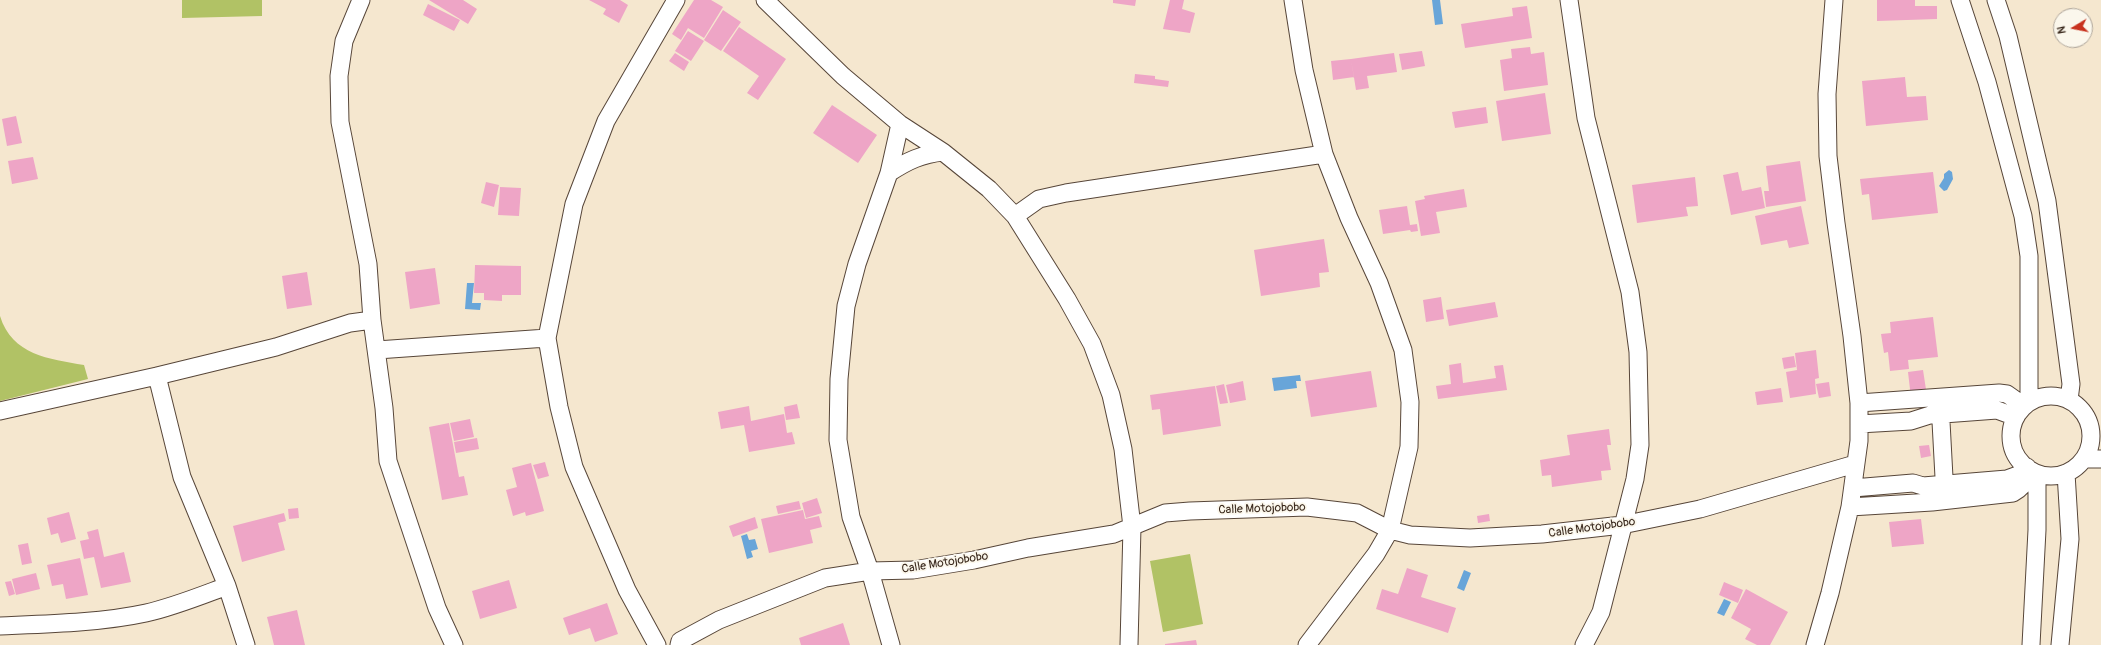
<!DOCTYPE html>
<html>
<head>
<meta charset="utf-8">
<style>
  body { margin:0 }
  #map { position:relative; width:2101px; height:645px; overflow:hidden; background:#f5e7cf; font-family:Pangolin,sans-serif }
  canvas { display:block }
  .north { position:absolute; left:2053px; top:8px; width:40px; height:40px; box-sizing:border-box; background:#fbf7ec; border:1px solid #aea59a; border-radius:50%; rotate:260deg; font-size:11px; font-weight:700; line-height:16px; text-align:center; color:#3b2a1e }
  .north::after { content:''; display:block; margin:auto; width:14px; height:18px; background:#c8321e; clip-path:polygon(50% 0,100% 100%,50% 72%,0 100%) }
</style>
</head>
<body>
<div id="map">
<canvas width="2101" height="645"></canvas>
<div class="north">N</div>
</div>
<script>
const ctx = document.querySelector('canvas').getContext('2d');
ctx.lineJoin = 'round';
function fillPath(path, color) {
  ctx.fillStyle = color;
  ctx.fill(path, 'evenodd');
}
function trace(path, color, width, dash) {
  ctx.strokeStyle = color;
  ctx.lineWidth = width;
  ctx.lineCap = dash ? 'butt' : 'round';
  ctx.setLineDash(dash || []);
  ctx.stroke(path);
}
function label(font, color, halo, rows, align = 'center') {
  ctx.font = font + ' Pangolin,sans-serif';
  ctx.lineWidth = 3.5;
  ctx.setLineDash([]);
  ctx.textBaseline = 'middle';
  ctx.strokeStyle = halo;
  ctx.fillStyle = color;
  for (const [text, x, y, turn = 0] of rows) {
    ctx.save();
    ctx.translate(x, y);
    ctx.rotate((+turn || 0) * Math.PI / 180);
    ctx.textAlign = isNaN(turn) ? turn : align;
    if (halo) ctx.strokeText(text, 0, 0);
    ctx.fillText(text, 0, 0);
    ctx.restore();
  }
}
const green = new Path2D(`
  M182,0H262V16L182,18Z
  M0,316C12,355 49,359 84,365L88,379L0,401Z
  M1190,554L1203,624L1163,632L1150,561Z`);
const water = new Path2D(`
  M1432,0H1440L1443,24L1435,25Z
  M1949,170L1952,172L1953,179L1947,190L1944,191L1939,186L1944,178V174Z
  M467,283H474L472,303H481L480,310L465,309Z
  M1300,375L1301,381H1296L1297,388L1274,391L1272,378Z
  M747,534L749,540L755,539L758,549L751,551L753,557L747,559L741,536Z
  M1464,570L1471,573L1464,591L1457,588Z
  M1724,599L1731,602L1724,616L1717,613Z`);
const building = new Path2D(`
  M429,0H463L477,9L468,24Z
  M589,0H620L628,5L619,23L603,14L606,9Z
  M694,0H711L723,7L704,38L688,28L681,40L672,34Z
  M1113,0H1136L1135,6L1113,3Z
  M1170,0H1184L1182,9L1195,13L1190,33L1163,29Z
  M1877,0H1915V6H1937V19L1877,21Z
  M428,4L460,20L454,31L423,15Z
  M1527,6L1532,38L1465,48L1461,24L1513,16L1512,8Z
  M723,10L741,22L721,51L704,40Z
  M739,27L786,59L758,100L747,93L759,76L723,51Z
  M688,31L704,41L691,61L675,51Z
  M1530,47L1531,54L1544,52L1548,85L1504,91L1500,60L1512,58L1511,49Z
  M1422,51L1425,66L1402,70L1399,54Z
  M675,53L689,62L684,71L669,61Z
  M1394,53L1397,72L1367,76L1369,88L1356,90L1351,59Z
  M1351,59L1354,77L1333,80L1331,61Z
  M1135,74L1155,76V79L1169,81L1168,87L1134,83Z
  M1905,77L1907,97L1926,96L1928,120L1866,126L1862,81Z
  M1545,93L1551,134L1502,141L1496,101Z
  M832,105L877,135L858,163L813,133Z
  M1486,107L1488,123L1455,128L1452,112Z
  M16,116L22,143L7,146L2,119Z
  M33,157L38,179L12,184L8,161Z
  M1800,161L1806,201L1766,207L1764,191H1769L1766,166Z
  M1738,172L1742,191L1761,187L1765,208L1731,215L1723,175Z
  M1933,172L1938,213L1872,220L1869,194L1862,195L1860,179Z
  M1695,177L1698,206L1686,207L1688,216L1637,223L1632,185Z
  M486,182L499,185L494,207L481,203Z
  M500,187L521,188L519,216L498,215Z
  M1464,189L1467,207L1436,212L1440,233L1421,236L1415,201L1425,199L1424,196Z
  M1407,206L1410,225L1417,224L1418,231L1411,232L1410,230L1383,234L1379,210Z
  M1801,206L1809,244L1789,248L1787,240L1761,245L1755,216Z
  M1324,239L1329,272L1319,273L1320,287L1261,296L1254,250Z
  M475,265L521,266V295H502V301L484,300V293H474Z
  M435,268L440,304L410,309L405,272Z
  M307,272L312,305L287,309L282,276Z
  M1441,297L1444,319L1426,322L1423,300Z
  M1495,302L1498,317L1449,326L1446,310Z
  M1933,317L1938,357L1908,360L1909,369L1890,371L1888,352L1884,353L1881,334L1891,333L1890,322Z
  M1816,350L1819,378L1815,379L1816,394L1790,398L1786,372L1797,370L1795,353Z
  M1794,356L1796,367L1784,369L1782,358Z
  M1461,363L1463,383L1496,378L1494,366L1503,365L1507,390L1438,399L1436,386L1451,384L1449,365Z
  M1923,370L1927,396L1911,398L1908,372Z
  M1371,371L1377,407L1311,417L1305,381Z
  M1243,381L1246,400L1230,403L1226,385Z
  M1829,382L1831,396L1819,398L1816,384Z
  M1224,384L1228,403L1220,404L1216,386Z
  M1215,386L1221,426L1163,435L1160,409L1152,410L1150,395Z
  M1781,388L1783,402L1757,405L1755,392Z
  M797,404L800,418L786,420L784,407Z
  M749,406L751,421L784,414L787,433L792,432L795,444L749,452L744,425L721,429L718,412Z
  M470,419L474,437L454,441L450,423Z
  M449,423L459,477L464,476L468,495L442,500L429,427Z
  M1609,429L1611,445H1607L1611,470L1601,471L1602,480L1552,487L1551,475L1542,476L1540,460L1570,455L1567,435Z
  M477,438L479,449L456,453L454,442Z
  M1929,445L1931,456L1921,458L1919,446Z
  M545,462L549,476L538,479L533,465Z
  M531,463L544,511L526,516L525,512L513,516L506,490L517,487L512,468Z
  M817,498L822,513L806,518L802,503Z
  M799,501L801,509L778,514L776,506Z
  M298,508L299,518L289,519L288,509Z
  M803,510L805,519L819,516L822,527L810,530L813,543L769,553L761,519Z
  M69,512L76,539L61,543L58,533L51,535L47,518Z
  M284,513L286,521L278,523L285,550L242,562L233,526Z
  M1489,514L1490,521L1478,523L1477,516Z
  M755,517L758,528L733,537L729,526Z
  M1921,519L1924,544L1892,547L1889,522Z
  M98,529L104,557L124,552L131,582L101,588L94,557L84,559L80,541L89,539L87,532Z
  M28,543L32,563L22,565L18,545Z
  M80,558L88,595L66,599L63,584L52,586L47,565Z
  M1407,568L1428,575L1421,597L1456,608L1448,633L1376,609L1382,589L1398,594Z
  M36,573L40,589L16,595L12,579Z
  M509,580L517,608L480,619L472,591Z
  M11,581L15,594L9,596L5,582Z
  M1724,582L1743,590L1738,603L1719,595Z
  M1746,589L1788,612L1770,645H1757L1745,639L1751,629L1731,618Z
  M607,603L618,634L595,642L590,628L569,635L563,618Z
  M297,610L305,645H274L267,617Z
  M843,623L850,645H801L799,638Z
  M1196,640L1197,645H1165V644Z`);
const street = new Path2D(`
  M361,0L344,41L339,76L340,122L368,264L372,320L384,408L388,461L437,608L454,645
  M765,0L843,76L900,124L943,152L989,189L1015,216L1067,299L1092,344L1111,395L1123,449L1132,527L1129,645
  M1293,0L1304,70L1324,154L1349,218L1379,283L1403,350L1410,402L1409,447L1390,530L1376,554L1307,645
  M1569,0L1586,118L1630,292L1638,352L1640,445L1635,479L1601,612L1584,645
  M1960,0L1987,82L2023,216L2029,256V402
  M1996,0L2008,36L2047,201L2071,384L2069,400
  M889,173C907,161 922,154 943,152
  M1015,216L1039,199L1066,193L1324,154
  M377,350L547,338
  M157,376L276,347L350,323L372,320
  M2011 436a40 40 0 1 1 80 0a40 40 0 1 1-80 0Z
  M1859,403L1999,393L2007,394L2024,406
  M1940,403L1945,496
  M0,411L157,376L182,477L227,586L246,645
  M1859,424L1911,421L1930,415L1997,410L2016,417
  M2084,459H2101
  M1853,488L1913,483L1923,486L2007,479L2018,475L2027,467
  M1850,507L1932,502L2013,493C2023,488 2026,480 2032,471
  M0,626C47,624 100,623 146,613C173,607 200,596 227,586
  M657,645L627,590L574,467L559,407L547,338L574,204L606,121L676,0
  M679,645L680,641L719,620L825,578L870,571L913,570L974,560L1028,548L1114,534L1165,513L1190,511L1307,507L1357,513L1390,530L1410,535L1470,538L1542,534L1622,525L1700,509L1855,464
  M891,645L870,571L851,517L838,440L839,379L846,306L857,264L889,173L900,124
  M1815,645L1830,593L1850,507L1859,441V403L1852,336L1836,223L1828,156L1827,94L1834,0
  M2031,645L2037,530V474
  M2060,645L2070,539L2066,473`);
const streetNames = [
  ["Calle Motojobobo",1262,509,-2],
  ["Calle Motojobobo",1592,528,-8],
  ["Calle Motojobobo",945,563,-9]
];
fillPath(green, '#b1c265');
fillPath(water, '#68a5d9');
fillPath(building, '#eea5c6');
trace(street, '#574639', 19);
trace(street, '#fff', 17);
label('12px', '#3b2a1e', '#fbf7ec', streetNames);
</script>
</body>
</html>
